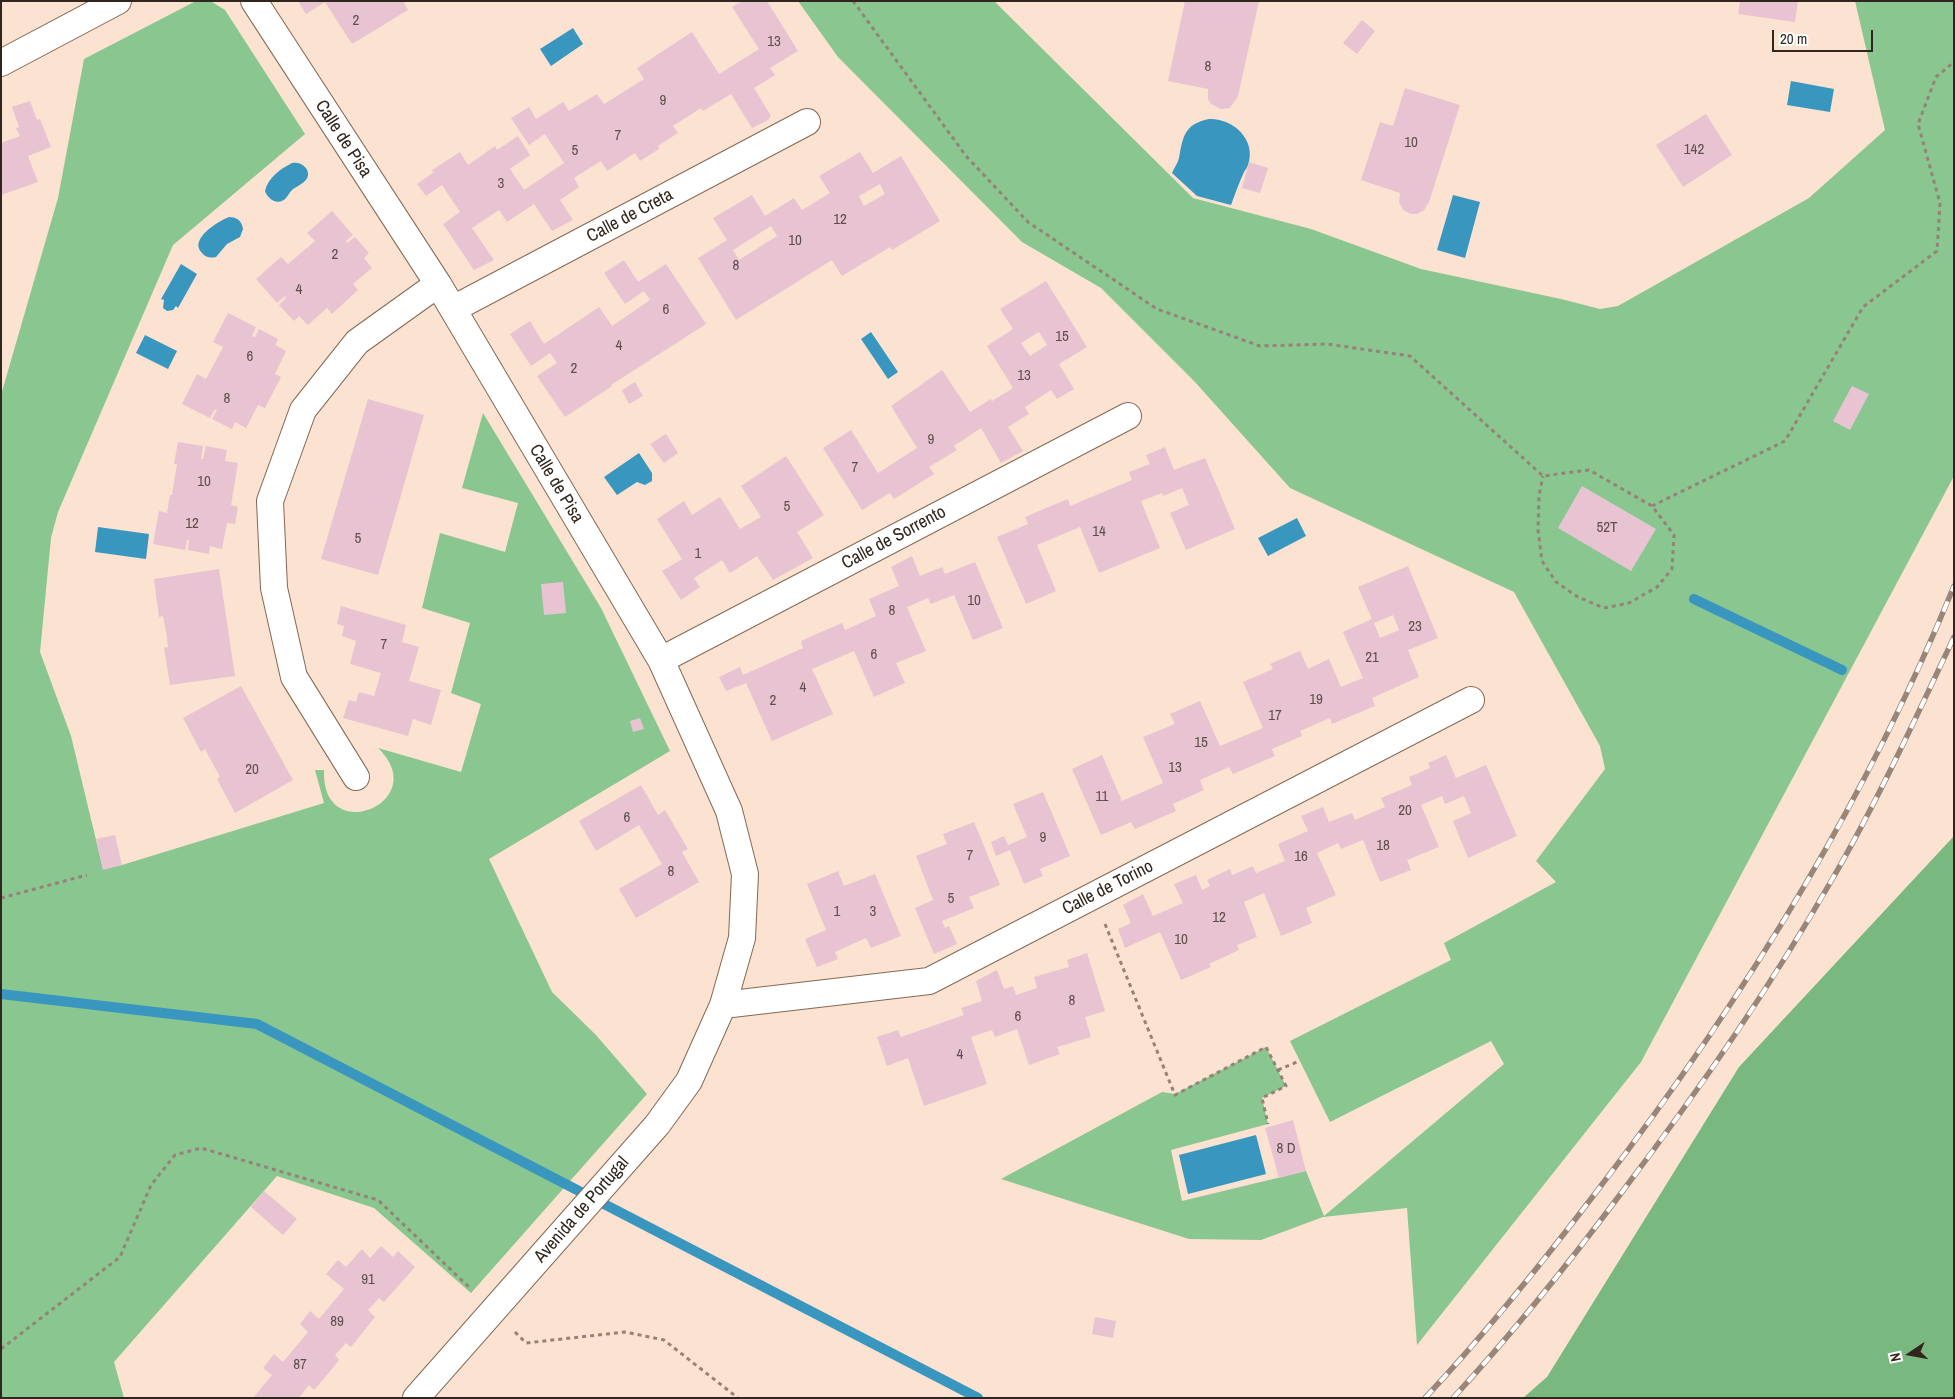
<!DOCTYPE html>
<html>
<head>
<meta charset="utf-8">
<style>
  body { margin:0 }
  #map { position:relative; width:1955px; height:1399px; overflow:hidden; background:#fbe2d1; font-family:"Archivo Narrow",sans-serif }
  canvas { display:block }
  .frame { position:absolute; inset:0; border:2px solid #31261e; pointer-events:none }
  .north { position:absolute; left:1885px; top:1329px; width:50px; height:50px; -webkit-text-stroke:4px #fff; paint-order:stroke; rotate:258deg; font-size:14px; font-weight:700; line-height:20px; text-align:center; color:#31261e }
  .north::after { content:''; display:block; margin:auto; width:18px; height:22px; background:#31261e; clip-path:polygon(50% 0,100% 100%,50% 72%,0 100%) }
  .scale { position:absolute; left:1772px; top:30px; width:101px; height:22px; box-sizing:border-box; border:2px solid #31261e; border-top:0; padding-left:6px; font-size:15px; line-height:18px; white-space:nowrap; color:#31261e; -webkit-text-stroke:4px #fff; paint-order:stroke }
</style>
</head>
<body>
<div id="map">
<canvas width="1955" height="1399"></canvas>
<div class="frame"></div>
<div class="north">N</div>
<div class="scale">20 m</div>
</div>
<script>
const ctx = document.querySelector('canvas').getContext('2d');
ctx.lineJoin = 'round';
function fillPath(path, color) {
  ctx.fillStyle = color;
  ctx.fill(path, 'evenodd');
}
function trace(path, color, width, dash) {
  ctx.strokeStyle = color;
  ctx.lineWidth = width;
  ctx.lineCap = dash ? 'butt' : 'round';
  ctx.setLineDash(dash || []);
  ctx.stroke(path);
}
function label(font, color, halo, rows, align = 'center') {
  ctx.font = font + ' "Archivo Narrow",sans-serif';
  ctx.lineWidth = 4;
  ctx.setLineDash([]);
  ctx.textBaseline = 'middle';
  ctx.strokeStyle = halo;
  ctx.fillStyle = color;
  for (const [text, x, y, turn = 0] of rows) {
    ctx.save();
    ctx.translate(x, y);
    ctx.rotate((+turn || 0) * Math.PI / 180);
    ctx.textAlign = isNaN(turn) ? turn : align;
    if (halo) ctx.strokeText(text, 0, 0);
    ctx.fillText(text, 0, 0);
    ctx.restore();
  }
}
const green = new Path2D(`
  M196,1L212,2L225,10L305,134L173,245L58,512L51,538L40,652L71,736L103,869L122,865L324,803L315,770H324C321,849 434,802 378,748L461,772L481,704L451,693L470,623L422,608L440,533L505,552L518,503L462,488L483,413L601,608L670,751L489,859L552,992L596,1035L647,1094L471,1293L374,1208L277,1176L114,1362L124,1398H1V395L58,198L84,59Z
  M798,1H994L1193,198L1311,229L1421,269L1561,299L1600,309L1618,306L1809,198L1885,130L1855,1H1954V476L1641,1062L1417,1345L1407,1208L1323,1217L1261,1240L1189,1239L1001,1179L1162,1092L1175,1094L1266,1047L1286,1086L1262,1098L1268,1124L1171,1150L1182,1201L1306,1171L1324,1216L1504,1064L1491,1041L1330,1122L1290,1041L1451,960L1444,943L1556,882L1536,861L1605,769L1600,746L1514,592L1290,488L1195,382L1101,288L1022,242L838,57Z`);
const forest = new Path2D(`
  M1954,836V1398H1523L1547,1377L1739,1067Z`);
const water = new Path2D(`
  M573,28L583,44L551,66L540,49Z
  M1791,81L1834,89L1830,112L1787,105Z
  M1209,119C1233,118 1257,140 1248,165C1247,168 1245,170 1244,172C1239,183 1235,194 1231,205L1197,196L1172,173C1174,168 1178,163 1179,158C1183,137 1184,124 1209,119Z
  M292,163C297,162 302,163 306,168C314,181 297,185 291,191C289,193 288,196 286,198C279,206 268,200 265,191C268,178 280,169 292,163Z
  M1453,195L1480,202L1465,258L1437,250Z
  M229,217C237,217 242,221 243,229L240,237L227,244L216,257C211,258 206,258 202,253C188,239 219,221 229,217Z
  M181,264L197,274L178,308L176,306L173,310L167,311L163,308L164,300L161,299Z
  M871,332L898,372L888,379L861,339Z
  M145,335L177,351L168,369L136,353Z
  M639,453L652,473V481L645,485L637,482L617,495L604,477Z
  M1297,518L1306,536L1268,556L1258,538Z
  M98,527L149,534L146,559L95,552Z
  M1256,1135L1266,1174L1188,1194L1179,1155Z`);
const stream = new Path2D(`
  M1694,599L1842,670
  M1,994L257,1024L978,1398`);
const building = new Path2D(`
  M298,1H403L408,10L352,44L325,2L306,14Z
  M742,1H767L798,51L770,68L775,75L754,88L771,116L768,120L752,128L731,94L703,111L701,108L673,126L678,133L658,146L659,149L640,161L635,153L607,171L601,161L574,178L579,187L560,200L573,220L552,231L534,204L507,222L499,210L472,228L494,260L474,270L443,224L460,212L442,185L426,196L417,184L434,172L432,170L460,152L468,165L495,146L497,150L518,136L530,155L510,169L524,190L564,163L545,134L529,145L511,118L529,107L536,119L563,102L569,111L597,94L604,104L644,79L637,68L692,32L719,74L759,49L732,7Z
  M1185,1H1259L1238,96L1230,108L1221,109L1211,104L1208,99V89L1168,81Z
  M1740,1H1798L1795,22L1738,14Z
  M1362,20L1375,31L1357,54L1343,43Z
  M1405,88L1460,105L1429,202L1424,210L1417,214H1411L1403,210L1399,202L1400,193L1361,180L1380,122L1393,126Z
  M30,101L37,120L40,119L51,147L28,156L38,182L1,195V143L20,136L16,128L19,127L12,107Z
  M1706,114L1732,155L1683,187L1656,145Z
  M860,152L873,173L901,156L940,221L892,250L890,247L842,276L832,260L736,320L698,258L727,240L713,218L752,195L765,216L794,198L802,210L830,193L819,176ZM880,184L885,194L864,206L859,196ZM771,226L777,236L739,260L733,250Z
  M1249,162L1268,168L1260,193L1242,188Z
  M332,211L353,235L346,241L347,243L355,237L369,253L364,258L372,268L353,284L358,290L332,314L327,308L308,325L299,316L294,321L279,305L286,298L285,296L277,303L256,279L281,257L288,264L315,241L307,233Z
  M624,260L638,282L666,264L706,324L611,385L612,386L565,417L537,376L557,363L553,357L550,353L531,366L510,334L530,321L544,344L599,307L612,326L650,300L644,291L625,304L604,273Z
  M1046,281L1087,347L1059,364L1074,389L1057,399L1051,390L1025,407L1029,414L1008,427L1023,451L1001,463L981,428L954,446L957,450L929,467L934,474L894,499L890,493L862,510L823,448L851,430L878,473L917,448L891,406L942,370L970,412L991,399L992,401L1013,388L987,346L1013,329L1000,309ZM1039,332L1047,345L1030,356L1021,343Z
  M228,313L256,327L252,336L255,337L259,329L278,339L275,345L286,351L275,374L281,377L265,408L258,405L246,428L235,422L232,429L212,419L217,410L215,409L210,418L182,404L197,374L206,379L223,347L213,342Z
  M635,382L643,396L629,404L622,390Z
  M1852,386L1869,394L1850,430L1833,421Z
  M368,399L424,415L378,575L321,559Z
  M666,434L678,453L664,463L650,444Z
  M178,442L203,446L201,459H203L206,446L227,450L225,461L238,463L231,505L238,507L235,524L227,523L222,549L210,546L209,554L188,550L189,540H187L185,550L153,544L159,511L167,513L170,495H172L177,464H174Z
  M1165,447L1174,470L1205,458L1235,529L1186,550L1170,513L1189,505L1182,488L1163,496L1162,493L1141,501L1160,548L1099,573L1080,527L1037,545L1056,591L1026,604L997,537L1028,524L1025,517L1046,508L1068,499L1070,506L1132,480L1129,472L1150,464L1146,455Z
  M786,456L824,515L797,532L813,558L773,580L757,556L730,573L722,560L694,578L700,587L681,600L662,571L682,559L657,519L684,501L692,515L720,497L740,529L761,517L741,486Z
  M1582,486L1656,529L1631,571L1558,528Z
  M912,556L920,576L942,567L945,574L975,562L1003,628L973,640L954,595L931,604L928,598L907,607L926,651L896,663L905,683L874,697L854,651L812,669L833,714L772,741L746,683L726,691L719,677L740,667L743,675L803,648L801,641L821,632L842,623L845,630L876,616L869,599L899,586L891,567Z
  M1408,566L1438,638L1408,650L1419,677L1372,698L1375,706L1332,724L1330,718L1300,731L1302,736L1272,749L1275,756L1233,774L1229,767L1200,780L1204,790L1173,804L1176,811L1135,829L1131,822L1101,835L1072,769L1102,755L1122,801L1163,783L1143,737L1175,724L1170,714L1200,701L1220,746L1263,728L1243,682L1273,669L1270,664L1300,651L1308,669L1329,659L1341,687L1363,678L1343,632L1372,619L1358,587ZM1393,615L1399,630L1380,638L1374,623Z
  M219,569L235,676L170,685L164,648L168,647L166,631L163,616L159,617L154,579Z
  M563,582L566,613L544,615L541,584Z
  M341,606L406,625L402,642L419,647L409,681L441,690L431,725L413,719L408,736L343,718L349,700L356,702L359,692L374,696L381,673L350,664L356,641L342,636L344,626L337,624Z
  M241,686L293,780L235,813L217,779L220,777L205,749L201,752L183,718Z
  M640,718L644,729L633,732L630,721Z
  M1446,755L1456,778L1486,765L1517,836L1468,858L1453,821L1471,813L1464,796L1445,804L1442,796L1421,805L1439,847L1407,860L1411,870L1380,882L1363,840L1341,849L1338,843L1317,853L1336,895L1306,908L1312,923L1281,936L1264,893L1244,902L1257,937L1237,945L1239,950L1209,964L1211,967L1181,980L1160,932L1125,948L1118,929L1131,923L1123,905L1143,894L1153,916L1183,903L1174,884L1196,875L1202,890L1210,886L1207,880L1230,869L1232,875L1253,866L1256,873L1285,861L1278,844L1308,831L1301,816L1323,807L1329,822L1352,813L1355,820L1385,807L1381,798L1412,785L1409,777L1430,768L1428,763Z
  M641,785L658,815L665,810L688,849L682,852L699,882L636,918L619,889L662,864L639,825L596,851L579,821Z
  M1043,792L1070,856L1040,869L1043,876L1024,884L1010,850L996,856L991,842L1004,836L1008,845L1027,837L1013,804Z
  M974,822L1000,885L969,897L974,908L942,921L945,928L949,926L957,944L934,954L915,908L933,900L916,856L947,844L943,834Z
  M115,835L122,865L103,870L96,839Z
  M838,871L844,886L875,874L901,936L871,948L866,938L835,952L838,959L817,967L805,939L826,930L807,884Z
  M1087,953L1105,1011L1085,1017L1091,1037L1057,1047L1060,1054L1029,1065L1017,1029L995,1037L992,1030L971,1037L987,1084L924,1106L908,1058L887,1066L877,1037L898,1030L901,1037L964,1015L961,1008L982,1001L976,981L997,970L1004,989L1013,986L1016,995L1037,988L1034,977L1069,967L1067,960Z
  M1293,1120L1306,1171L1279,1178L1265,1128Z
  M264,1191L297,1219L283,1235L251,1207Z
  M381,1246L393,1257L398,1251L415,1267L384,1302L379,1298L368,1310L375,1317L351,1347L346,1343L335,1355L339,1360L327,1375L314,1390L309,1385L299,1398H253L272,1375L263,1368L274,1354L283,1362L308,1332L300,1324L310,1311L319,1319L344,1289L326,1274L338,1260L346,1267L362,1249L370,1258Z
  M1095,1317L1116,1321L1113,1338L1092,1334Z`);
const path = new Path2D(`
  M853,1L966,156L1028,222L1157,309L1260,346L1327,344L1410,356L1543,476L1589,470L1652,506L1674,535L1672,569L1657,587L1629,603L1604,608L1578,597L1556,582L1542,561L1538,530L1539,495L1543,476
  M1652,506L1785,441L1863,307L1937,251L1940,203L1918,124L1936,77L1954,62
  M1,898L87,875
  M1105,924L1175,1095L1266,1047L1286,1086L1262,1098L1268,1124
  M1278,1070L1297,1062
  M515,1332L526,1343L625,1332L664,1340L738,1398
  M1,1349L120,1257L151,1185L175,1155L201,1148L378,1200L471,1289`);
const minor = new Path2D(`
  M254,1L438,284L661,660L729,811L745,874L742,938L723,1005L689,1081L657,1125L416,1398
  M1,63L118,1
  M453,309L807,122
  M661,660L1128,416
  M356,777L294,677L274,588L270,501L303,410L357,342L438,284
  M723,1005L929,981L1471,700`);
const rail = new Path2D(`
  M1425,1398C1487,1332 1543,1262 1597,1191C1740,1005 1865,804 1954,586
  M1453,1398C1513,1333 1569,1263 1622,1192C1697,1093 1768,991 1830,883C1876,804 1915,720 1954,637`);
const numberNames = [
  ["2",356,21],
  ["13",774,42],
  ["8",1208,67],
  ["9",663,101],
  ["7",618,136],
  ["10",1411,143],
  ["142",1694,150],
  ["5",575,151],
  ["3",501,184],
  ["12",840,220],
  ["10",795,241],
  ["2",335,255],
  ["8",736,266],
  ["4",299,290],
  ["6",666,310],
  ["15",1062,337],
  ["4",619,346],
  ["6",250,357],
  ["2",574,369],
  ["13",1024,376],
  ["8",227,399],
  ["9",931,440],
  ["7",855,468],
  ["10",204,482],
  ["5",787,507],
  ["12",192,524],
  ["52T",1607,528],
  ["14",1099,532],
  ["5",358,539],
  ["1",698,554],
  ["10",974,601],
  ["8",892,611],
  ["23",1415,627],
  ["7",384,645],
  ["6",874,655],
  ["21",1372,658],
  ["4",803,688],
  ["19",1316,700],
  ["2",773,701],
  ["17",1275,716],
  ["15",1201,743],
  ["13",1175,768],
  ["20",252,770],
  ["11",1102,797],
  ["20",1405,811],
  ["6",627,818],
  ["9",1043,838],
  ["18",1383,846],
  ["7",970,856],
  ["16",1301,857],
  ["8",671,872],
  ["5",951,899],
  ["1",837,912],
  ["3",873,912],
  ["12",1219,918],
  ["10",1181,940],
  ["8",1072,1001],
  ["6",1018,1017],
  ["4",960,1055],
  ["8 D",1286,1149],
  ["91",368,1280],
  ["89",337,1322],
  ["87",300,1365]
];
const streetNames = [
  ["Calle de Pisa",343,139,57],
  ["Calle de Creta",630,216,-28],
  ["Calle de Pisa",556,484,59],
  ["Calle de Sorrento",894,538,-28],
  ["Calle de Torino",1108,888,-27],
  ["Avenida de Portugal",582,1210,-49]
];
fillPath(green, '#8ac690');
fillPath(forest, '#79b87f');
fillPath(water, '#3996be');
trace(stream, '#3996be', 10);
fillPath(building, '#e8c4d3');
trace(minor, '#846955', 28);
trace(path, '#958377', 3, [4, 4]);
trace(minor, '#fff', 26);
trace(rail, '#99867a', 5.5);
trace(rail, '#fff', 4, [11]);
label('15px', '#5f4e4b', null, numberNames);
label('18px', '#31261e', '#fff', streetNames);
</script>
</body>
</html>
